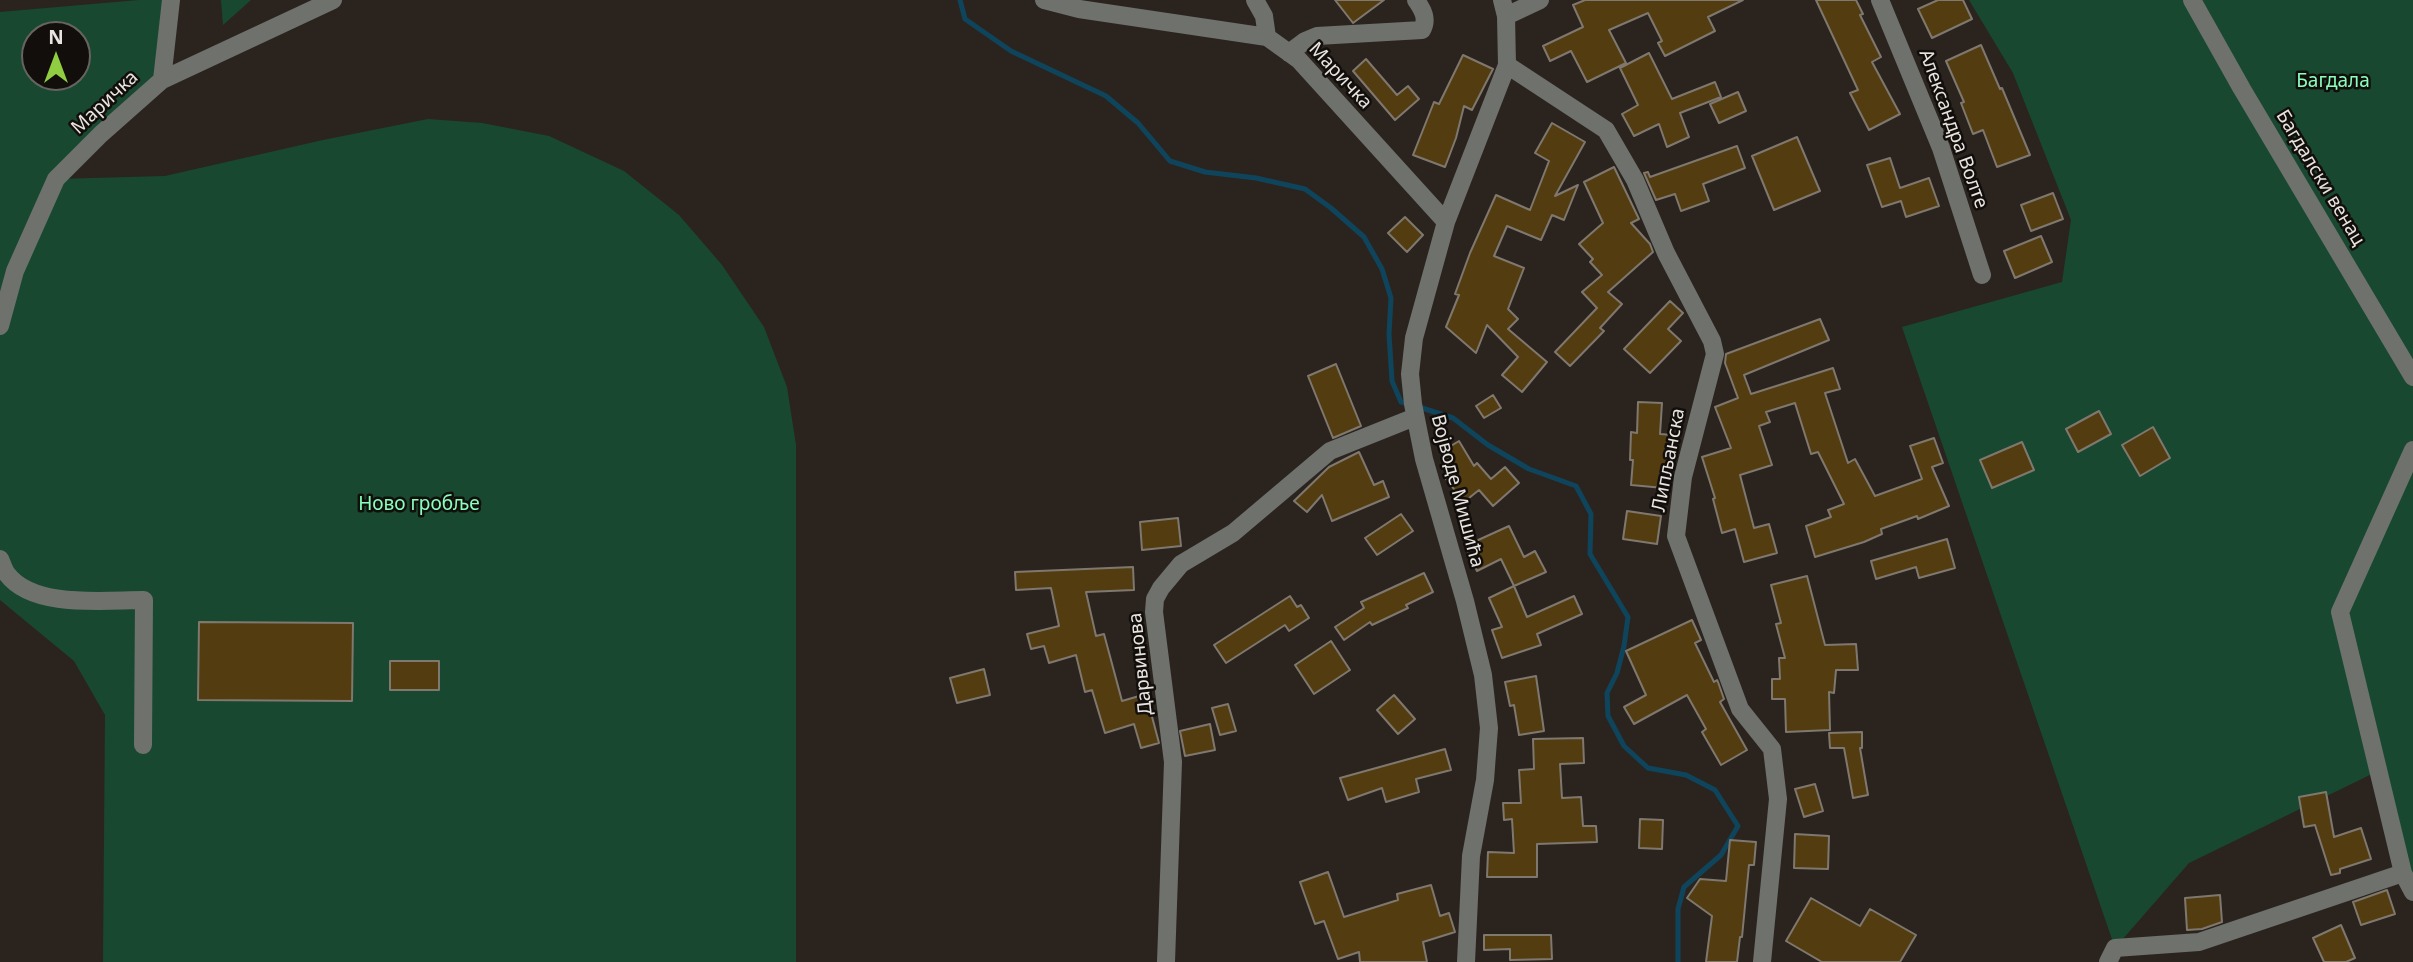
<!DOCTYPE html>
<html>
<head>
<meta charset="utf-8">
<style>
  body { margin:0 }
  #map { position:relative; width:2413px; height:962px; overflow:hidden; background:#2b241e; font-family:"Noto Sans",sans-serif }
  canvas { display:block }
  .north { position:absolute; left:21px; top:21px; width:70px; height:70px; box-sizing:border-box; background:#110e0b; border:2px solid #676460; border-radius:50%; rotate:0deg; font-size:19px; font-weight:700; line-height:28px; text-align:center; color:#e9e4e0 }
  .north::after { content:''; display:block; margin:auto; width:24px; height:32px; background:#90cd41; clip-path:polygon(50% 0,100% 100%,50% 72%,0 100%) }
</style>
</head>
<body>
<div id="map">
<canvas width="2413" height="962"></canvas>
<div class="north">N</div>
</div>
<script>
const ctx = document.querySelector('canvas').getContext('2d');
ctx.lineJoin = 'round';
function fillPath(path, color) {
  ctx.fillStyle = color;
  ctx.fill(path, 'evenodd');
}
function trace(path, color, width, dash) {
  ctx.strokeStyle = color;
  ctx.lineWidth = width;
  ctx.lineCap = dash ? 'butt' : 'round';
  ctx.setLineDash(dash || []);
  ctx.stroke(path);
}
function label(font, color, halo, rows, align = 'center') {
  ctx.font = font + ' "Noto Sans",sans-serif';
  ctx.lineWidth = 5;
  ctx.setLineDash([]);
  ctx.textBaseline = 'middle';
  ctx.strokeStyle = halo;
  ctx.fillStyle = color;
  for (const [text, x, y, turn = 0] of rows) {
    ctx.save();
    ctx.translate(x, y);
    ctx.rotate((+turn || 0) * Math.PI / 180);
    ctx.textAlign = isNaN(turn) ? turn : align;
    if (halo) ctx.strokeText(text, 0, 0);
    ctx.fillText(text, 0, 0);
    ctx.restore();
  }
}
const green = new Path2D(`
  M139,0H171L162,80L57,179L165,176L323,140L428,119L482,123L549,136L624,171L679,215L722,265L764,327L787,387L796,445V962H103L105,715L74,661L0,600V12ZM35,35H77V77H35Z
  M221,0H251L223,25Z
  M1969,0H2413V892L2376,772L2189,863L2115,948L1902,327L2062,282L2071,220L2013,73Z`);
const stream = new Path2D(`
  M960,0L965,19L1011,51L1106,96L1138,123L1170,161L1205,172L1256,178L1305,189L1331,208L1364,237L1382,269L1391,298L1389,334L1392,381L1401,402L1410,404
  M1419,407L1453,418L1488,445L1529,469L1576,486L1591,514L1590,554L1628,617L1624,646L1617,673L1607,693L1608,716L1624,746L1648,768L1686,775L1715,790L1738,826L1721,855L1684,887L1678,909V962`);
const building = new Path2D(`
  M1335,0H1384L1353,23Z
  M1585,0H1743L1708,17L1715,31L1665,56L1658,43L1662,41L1648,13L1609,30L1626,63L1587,82L1571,51L1550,61L1543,46L1583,27L1573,5Z
  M1816,0H1856L1863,14L1860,15L1881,57L1872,62L1900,114L1869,130L1850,93L1858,90Z
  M1938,0H1963L1972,19L1932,38L1918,9Z
  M1981,45L2000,89L2002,88L2030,155L1997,167L1983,130L1973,134L1961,103L1964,102L1946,61Z
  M1649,53L1672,99L1715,82L1721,97L1680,113L1689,137L1667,147L1659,124L1634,136L1622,114L1638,105L1620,68Z
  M1463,55L1493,69L1472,110L1464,106L1456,138L1445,167L1413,155L1434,102L1439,104Z
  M1366,59L1397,95L1408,86L1419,99L1395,120L1353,71Z
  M1738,92L1746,111L1719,123L1710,104Z
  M1552,123L1585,142L1555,196L1578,185L1564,220L1552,215L1541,240L1507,226L1494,256L1524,268L1508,309L1518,319L1508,329L1547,362L1522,392L1502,375L1518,357L1487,325L1476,353L1446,327L1459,295L1455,294L1470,253L1496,195L1530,210L1549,161L1535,153Z
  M1797,137L1820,191L1774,210L1752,156Z
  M1737,146L1745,168L1703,184L1709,201L1681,211L1675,194L1656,200L1644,173L1648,172L1650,177Z
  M1890,158L1900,188L1929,178L1939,206L1906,217L1901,201L1882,207L1867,165Z
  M1614,167L1639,219L1631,223L1650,244L1653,252L1608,292L1622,304L1600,328L1604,331L1570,366L1555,352L1597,308L1582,292L1602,275L1590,262L1593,259L1579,244L1603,223L1584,182Z
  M2053,193L2063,219L2031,231L2021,205Z
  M1405,217L1423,235L1407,252L1388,233Z
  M2041,236L2052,262L2015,278L2004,251Z
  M1670,301L1683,313L1668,329L1681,341L1650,373L1624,349Z
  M1820,319L1829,340L1744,375L1751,394L1833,368L1840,389L1825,393L1848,463L1855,459L1875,496L1922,479L1910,446L1934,438L1943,463L1932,467L1949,506L1918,519L1917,516L1881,529L1882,534L1864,542L1815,557L1806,526L1831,517L1828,510L1844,504L1818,452L1811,454L1795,403L1766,412L1770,422L1759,426L1772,465L1740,475L1754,528L1769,524L1777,553L1744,562L1735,529L1722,533L1713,499L1715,498L1702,457L1731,448L1715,407L1738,398L1725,363L1726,354Z
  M1336,364L1361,426L1333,438L1308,376Z
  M1493,395L1501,408L1484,418L1476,406Z
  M1638,402L1662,403L1660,434L1673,435L1671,462H1667L1664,488L1631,485L1633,460H1630L1631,432L1637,433Z
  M2099,411L2111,434L2078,452L2066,429Z
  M2153,427L2170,458L2140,476L2122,445Z
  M1459,441L1474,466L1477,463L1491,479L1505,467L1519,483L1493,506L1479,490L1464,502L1446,479L1454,473L1441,452Z
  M2022,442L2034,470L1992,488L1980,460Z
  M1359,452L1374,485L1383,481L1389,497L1332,521L1322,495L1307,512L1294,501L1329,467Z
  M1627,511L1661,516L1657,544L1623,539Z
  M1401,514L1413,531L1377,555L1365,538Z
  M1178,518L1181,546L1142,550L1140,522Z
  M1509,526L1524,557L1535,551L1546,572L1514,586L1501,559L1477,571L1465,546Z
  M1947,539L1955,568L1919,578L1916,567L1876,579L1871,561Z
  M1133,567L1134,590L1086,592L1096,636L1104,634L1122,701L1146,694L1159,743L1141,748L1134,724L1105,733L1092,690L1085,692L1076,655L1049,663L1044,646L1031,649L1027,634L1059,626L1051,588L1016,590L1015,572Z
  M1424,573L1433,592L1406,605L1408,608L1372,625L1370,622L1344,640L1335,627L1364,608L1361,602Z
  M1807,576L1825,645L1856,644L1858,670H1836L1834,693L1829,692L1830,730L1786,732L1785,699H1772V679H1780L1779,658H1785L1776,624L1781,623L1771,585Z
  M1514,586L1527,617L1574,596L1582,614L1537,634L1541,645L1502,658L1492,630L1502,627L1489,598Z
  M1290,596L1297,607L1301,605L1309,618L1289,631L1285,625L1226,663L1214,645Z
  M1692,620L1701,640L1695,643L1714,682L1717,680L1718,682L1724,699L1720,702L1747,750L1721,765L1702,732L1706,729L1687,695L1634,724L1624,707L1646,695L1626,651Z
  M199,622L353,623L352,701L198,700Z
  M1331,641L1350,670L1314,694L1295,665Z
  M390,661H439V690H390Z
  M984,669L990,695L957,703L950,678Z
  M1536,676L1544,731L1519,735L1514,705L1510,706L1505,682Z
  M1394,695L1415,719L1398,734L1377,710Z
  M1228,704L1236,731L1220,735L1212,708Z
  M1210,724L1215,750L1185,756L1180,731Z
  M1862,732V748H1860L1868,795L1853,798L1844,748H1830L1829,733Z
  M1583,738L1584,763L1560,764L1562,798L1581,797L1583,826H1596L1597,842L1537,844V877H1487L1488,852L1514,853L1512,819L1504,820L1503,803H1521L1519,770L1534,769L1533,739Z
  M1445,749L1451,770L1416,779L1419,792L1386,802L1382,788L1348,800L1340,778Z
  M1815,784L1823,811L1804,817L1795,789Z
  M2326,792L2334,837L2361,828L2371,859L2340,869V873L2331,875L2315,825L2304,827L2299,797Z
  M1640,819L1663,820L1662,849L1639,848Z
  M1795,834L1829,836L1828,869L1794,868Z
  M1730,840L1756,842L1754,865H1749L1742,937H1740L1737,962H1706L1712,916L1687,898L1700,879L1726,881Z
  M1328,872L1344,917L1398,900L1397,894L1431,885L1440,916L1449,913L1455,932L1423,942L1427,962H1360L1359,952L1338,959L1324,921L1315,924L1300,882Z
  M2387,890L2395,914L2361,925L2353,902Z
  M2220,895L2222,922L2202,929L2187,930L2185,898Z
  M1811,898L1860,926L1870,909L1916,935L1900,962H1822L1786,941Z
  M2341,925L2355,958L2346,962H2324L2313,938Z
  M1484,935H1551L1552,959L1510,960V949L1484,950Z`);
const minor = new Path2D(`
  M1044,0L1079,9L1267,37L1299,60L1446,222
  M1255,0L1264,16L1267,37
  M1880,0L1941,148L1982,275
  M2192,0L2242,89L2413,377
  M1506,16L1540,0
  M1289,53L1305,41L1317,36L1422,30C1428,19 1423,10 1416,0
  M1507,65L1606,130L1635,180L1666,253L1712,341L1715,354L1683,477L1676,536L1740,709L1772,749L1778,799L1762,962
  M162,80L171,0
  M0,326L15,271L56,179L101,134L162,80L333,0
  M2413,450L2340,612L2403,873L2413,892
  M0,559C2,563 4,570 7,574C33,609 105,600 144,600L143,745
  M1166,962L1173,762L1154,612L1155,599L1161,588L1181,564L1233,533L1330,451L1415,417
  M1466,962L1471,856L1485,780L1489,728L1483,675L1465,601L1424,459L1413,404L1410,374L1414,338L1446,222L1507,65L1506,16L1502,0
  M2108,962L2115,948L2199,942L2403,873`);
const streetNames = [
  ["Маричка",1340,76,47],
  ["Маричка",105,103,-43],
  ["Александра Волте",1953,129,70],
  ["Багдалски венац",2320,178,59],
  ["Липљанска",1669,460,-79],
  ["Војводе Мишића",1457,491,75],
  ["Дарвинова",1141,664,-96]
];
const parkNames = [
  ["Багдала",2333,82],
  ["Ново гробље",419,505]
];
fillPath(green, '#194830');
trace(stream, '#0f455c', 5);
fillPath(building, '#543c11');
trace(building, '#7e786f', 2);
trace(minor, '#6f716d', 18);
label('19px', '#e9e4e0', '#110e0b', streetNames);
label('19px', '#89ffbe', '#110e0b', parkNames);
</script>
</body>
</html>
